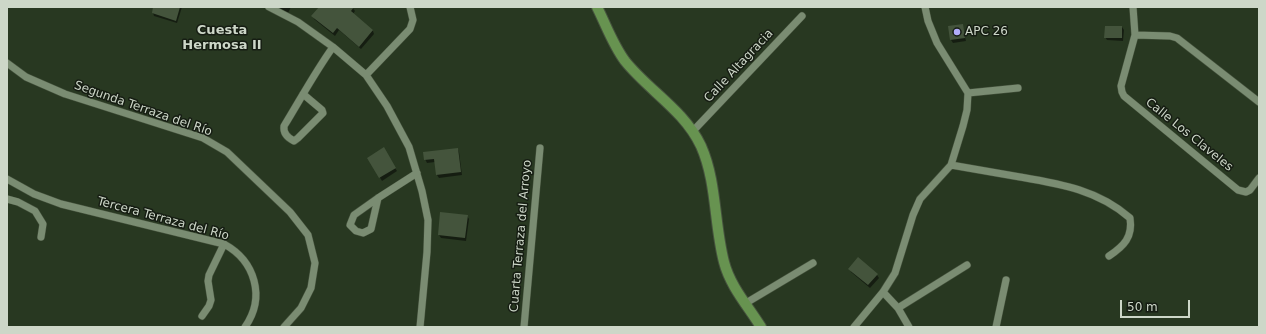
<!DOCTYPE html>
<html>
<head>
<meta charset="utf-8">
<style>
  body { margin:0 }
  #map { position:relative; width:1266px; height:334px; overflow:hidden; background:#283821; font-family:"DejaVu Sans",sans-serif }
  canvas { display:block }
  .frame { position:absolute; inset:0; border:8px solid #cdd7c8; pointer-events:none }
  .scale { position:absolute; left:1120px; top:300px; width:70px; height:18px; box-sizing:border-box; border:2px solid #cdd7c8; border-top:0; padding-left:5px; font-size:12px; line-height:14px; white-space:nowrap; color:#cdd7c8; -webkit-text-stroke:3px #161d13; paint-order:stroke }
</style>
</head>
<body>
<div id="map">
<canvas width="1266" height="334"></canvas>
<div class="frame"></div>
<div class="scale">50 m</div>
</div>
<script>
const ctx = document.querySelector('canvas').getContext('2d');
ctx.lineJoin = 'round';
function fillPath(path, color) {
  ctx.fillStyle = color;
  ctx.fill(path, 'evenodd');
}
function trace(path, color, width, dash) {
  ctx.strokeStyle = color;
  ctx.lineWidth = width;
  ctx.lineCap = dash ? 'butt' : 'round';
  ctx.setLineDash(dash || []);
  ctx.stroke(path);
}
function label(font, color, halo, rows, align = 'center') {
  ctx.font = font + ' "DejaVu Sans",sans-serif';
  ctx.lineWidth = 3;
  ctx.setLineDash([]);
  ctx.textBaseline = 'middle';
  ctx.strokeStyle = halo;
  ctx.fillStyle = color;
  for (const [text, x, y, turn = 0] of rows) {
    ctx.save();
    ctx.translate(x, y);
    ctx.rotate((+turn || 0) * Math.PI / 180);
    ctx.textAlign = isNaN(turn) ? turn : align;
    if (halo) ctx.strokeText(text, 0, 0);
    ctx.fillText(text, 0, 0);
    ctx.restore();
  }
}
const shadow = new Path2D(`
  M154,7H182L177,23L154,16L153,13Z
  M277,7H291L288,13Z
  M320,7H352L355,11L353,14L373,31L374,34L361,49L339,30L335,36L314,19L313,16Z
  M962,25L966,41L953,43L951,40Z
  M1122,27L1124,30L1123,41L1107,40L1105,37Z
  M383,149L397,171L382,181L368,158Z
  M458,149L459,152L462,175L439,178L437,175L435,162L427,163L425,159Z
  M467,216L469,219L466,241L441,238L439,235Z
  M850,269L877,275L879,278L870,288L851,272Z`);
const building = new Path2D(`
  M153,7H180L176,21L152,13Z
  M319,7H354L351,11L373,30L359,47L337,28L333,33L311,16Z
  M963,24L965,38L950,40L948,26Z
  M1105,26H1122V38H1104Z
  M384,147L396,168L379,178L367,158Z
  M458,148L461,172L436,175L434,159L424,160L423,152Z
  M440,212L468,215L465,238L438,235Z
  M858,257L878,274L868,285L848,269Z`);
const minor = new Path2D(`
  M269,7L298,22L333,47L366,75L387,106L409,147L422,191L428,220L427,252L420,327
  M1133,7L1135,35L1121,86L1122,92L1124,96L1238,190L1246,192L1250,190L1259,178
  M1135,35L1170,36L1177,38L1259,102
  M7,63L26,77L65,94L203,138L227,152L290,212L308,235L315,263L311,288L301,308L284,327
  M366,75L410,29L413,20L410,7
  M968,93L1018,88
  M303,94L322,110L323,113L298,138L294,141C288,138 283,133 284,126C300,100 315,72 333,47
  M693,131L802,16
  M951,165C974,169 997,173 1020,177C1061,184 1098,190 1130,218C1133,237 1124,246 1109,256
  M7,179L34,194L61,204L224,244C255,261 266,297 245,327
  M378,198L371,229L363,233L356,231L350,225L354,215L378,198L417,173
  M7,199L18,202L35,211L43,224L41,237
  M883,292L898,308L909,327
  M746,303L813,263
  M898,308L967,265
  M202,316L209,306L211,300L208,281L209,275L224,244
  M524,327L540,148
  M854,327L883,292L895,273L913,215L920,199L951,165L963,126L967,110L968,93L937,43L928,21L925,7
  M996,327L1006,280`);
const major = new Path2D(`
  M597,7C606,25 613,45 625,61C649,91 684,110 701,146C717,182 714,224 724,262C730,286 748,306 761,327`);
const markers = [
  [957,32,4,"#b1adfa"]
];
const poiNames = [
  ["APC 26",965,32]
];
const streetNames = [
  ["Calle Altagracia",739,66,-47],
  ["Segunda Terraza del Río",143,109,19],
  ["Calle Los Claveles",1189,135,39],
  ["Tercera Terraza del Río",163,219,15],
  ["Cuarta Terraza del Arroyo",521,236,-85]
];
const neighbourhoodNames = [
  ["Cuesta",222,31],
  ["Hermosa II",222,46]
];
fillPath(shadow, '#0007');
fillPath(building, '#44543c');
trace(minor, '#46533e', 8);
trace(major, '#46533e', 12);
trace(minor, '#7a8c72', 7);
trace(major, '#679350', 10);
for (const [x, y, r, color] of markers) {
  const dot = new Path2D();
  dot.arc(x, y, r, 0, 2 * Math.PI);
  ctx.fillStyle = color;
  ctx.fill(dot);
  trace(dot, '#161d13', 1.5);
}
label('12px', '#cdd7c8', '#161d13', poiNames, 'left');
label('12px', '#cdd7c8', '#161d13', streetNames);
label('bold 13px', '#cdd7c8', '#161d13', neighbourhoodNames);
</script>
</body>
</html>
